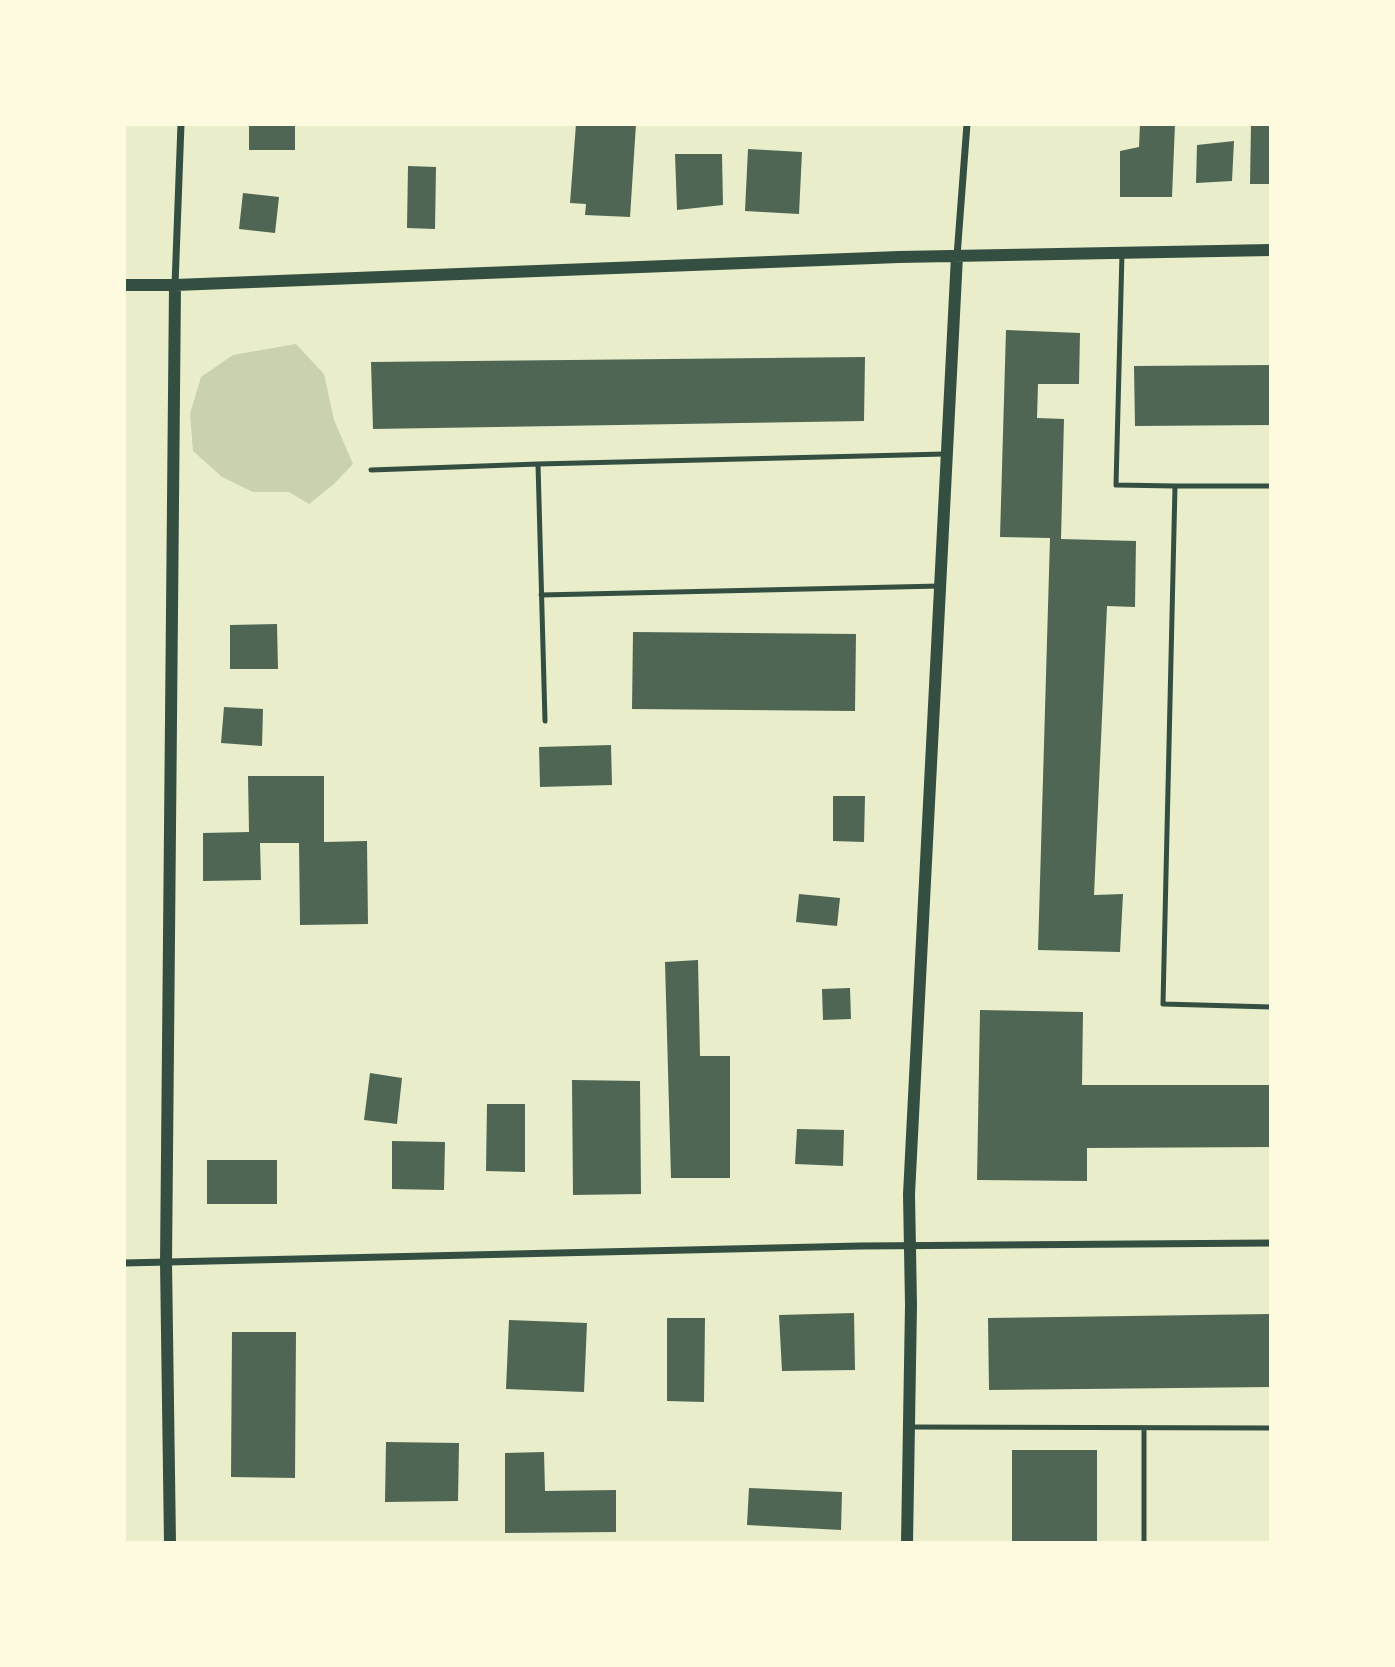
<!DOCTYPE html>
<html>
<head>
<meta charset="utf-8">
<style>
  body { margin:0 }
  #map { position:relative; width:1395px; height:1667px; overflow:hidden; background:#e9edc9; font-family:"Sofia Sans Condensed",sans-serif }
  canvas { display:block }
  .frame { position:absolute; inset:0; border:126px solid #fefae0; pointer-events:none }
</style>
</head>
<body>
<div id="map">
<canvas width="1395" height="1667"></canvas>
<div class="frame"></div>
</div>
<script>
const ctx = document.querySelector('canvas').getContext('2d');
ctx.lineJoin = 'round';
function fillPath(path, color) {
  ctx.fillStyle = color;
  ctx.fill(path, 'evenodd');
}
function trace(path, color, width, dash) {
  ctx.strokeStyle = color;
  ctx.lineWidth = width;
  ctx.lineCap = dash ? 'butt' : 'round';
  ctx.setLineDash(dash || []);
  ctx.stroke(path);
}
const green = new Path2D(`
  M296,344L324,374L334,420L353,464L334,484L309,504L289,492H253L222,477L193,451L190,414L201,377L233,355Z`);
const building = new Path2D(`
  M249,124H295V150H249Z
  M576,124H636L630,217L585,215L586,204L570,203Z
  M1140,124H1175L1172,197H1120V151L1139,147Z
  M1251,124H1271V184H1250Z
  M1234,141L1232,181L1196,183L1197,145Z
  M748,149L802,152L799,214L745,211Z
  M675,154H722L723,205L677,210Z
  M408,166L436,167L435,229L407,228Z
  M243,193L279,197L275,233L239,229Z
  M1006,330L1080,333L1079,384H1038L1037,418L1064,419L1061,539L1136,541L1135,607L1107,606L1094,895L1123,894L1120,952L1038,950L1050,538L1000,537Z
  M865,357L864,421L373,429L371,362Z
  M1271,365V425L1135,426L1134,366Z
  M277,624L278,669H230V625Z
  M633,632L856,634L855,711L632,709Z
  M224,707L263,709L262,746L221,743Z
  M611,745L612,785L540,787L539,747Z
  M248,776H324V842L367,841L368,924L300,925L299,843H260L261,880L203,881V833L249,832Z
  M833,796H865L864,842L833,841Z
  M799,894L840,898L837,926L796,922Z
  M698,960L700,1056H730V1178H671L665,962Z
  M850,988L851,1019L823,1020L822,989Z
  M980,1010L1083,1012L1082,1085H1271V1147L1087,1148V1181L977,1180Z
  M370,1073L402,1078L397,1124L364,1120Z
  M572,1080L640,1081L641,1194L573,1195Z
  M487,1104H525V1172L486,1171Z
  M797,1129L844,1130L843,1166L795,1164Z
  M392,1141L445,1142L444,1190L392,1189Z
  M207,1160H277V1204H207Z
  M854,1313L855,1370L782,1371L779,1315Z
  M1271,1314V1387L989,1390L988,1318Z
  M667,1318H705L704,1402L667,1401Z
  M509,1320L587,1323L584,1392L506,1389Z
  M232,1332H296L295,1478L231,1477Z
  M386,1442L459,1443L458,1501L385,1502Z
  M1012,1450H1097V1543H1012Z
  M544,1452L545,1491L616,1490V1532L505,1533V1453Z
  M749,1488L842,1492L841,1530L747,1525Z`);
const service = new Path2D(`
  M1122,253L1116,485L1175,486L1163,1004L1271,1007
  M538,464L545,721
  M371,470L538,464L945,454
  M1175,486H1271
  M541,595L940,586
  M910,1427L1271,1428
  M1144,1428V1543`);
const minor = new Path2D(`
  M957,256L967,124
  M175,285L181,124
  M124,1263L860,1246L1271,1243`);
const tertiary = new Path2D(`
  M124,285H175L899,257L1271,250
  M170,1543L166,1262L175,285
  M907,1543L911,1305L909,1194L957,256`);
fillPath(green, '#cad2ad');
fillPath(building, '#4f6655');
trace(service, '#344e41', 5);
trace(minor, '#344e41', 7);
trace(tertiary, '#344e41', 12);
</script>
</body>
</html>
